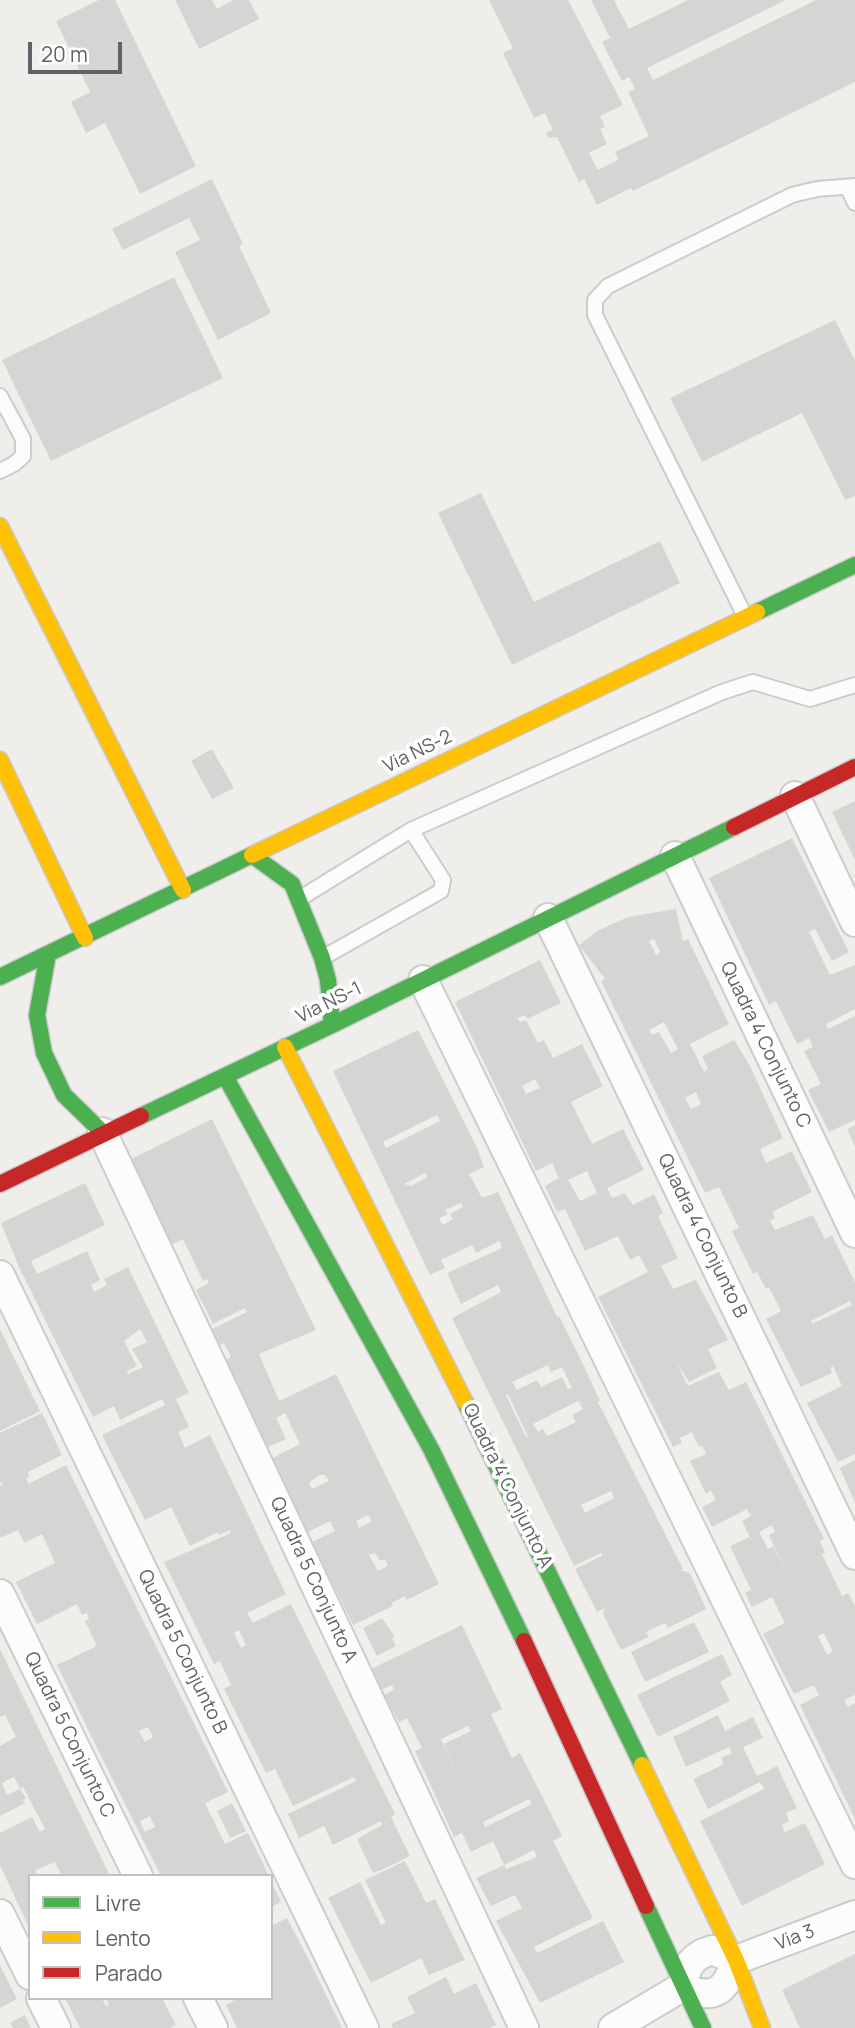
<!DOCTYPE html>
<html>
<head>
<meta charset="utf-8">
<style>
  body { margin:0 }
  #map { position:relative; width:855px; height:2028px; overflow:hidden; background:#efeeea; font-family:Manrope,sans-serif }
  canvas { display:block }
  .legend { position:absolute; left:28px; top:1874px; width:245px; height:126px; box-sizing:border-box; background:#fff; border:2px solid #bfc1c3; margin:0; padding:9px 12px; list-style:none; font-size:21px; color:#5f6368 }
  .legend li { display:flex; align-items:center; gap:14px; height:35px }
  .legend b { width:35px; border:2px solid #bfc1c3 }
  .scale { position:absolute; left:28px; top:42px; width:94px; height:32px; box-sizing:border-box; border:4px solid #5f6368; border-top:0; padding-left:9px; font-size:21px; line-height:24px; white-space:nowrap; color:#5f6368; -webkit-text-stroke:5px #fff; paint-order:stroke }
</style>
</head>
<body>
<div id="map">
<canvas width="855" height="2028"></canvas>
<ul class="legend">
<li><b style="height:9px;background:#4caf50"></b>Livre</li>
<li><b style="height:9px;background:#ffc107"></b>Lento</li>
<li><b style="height:9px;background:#c62828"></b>Parado</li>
</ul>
<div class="scale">20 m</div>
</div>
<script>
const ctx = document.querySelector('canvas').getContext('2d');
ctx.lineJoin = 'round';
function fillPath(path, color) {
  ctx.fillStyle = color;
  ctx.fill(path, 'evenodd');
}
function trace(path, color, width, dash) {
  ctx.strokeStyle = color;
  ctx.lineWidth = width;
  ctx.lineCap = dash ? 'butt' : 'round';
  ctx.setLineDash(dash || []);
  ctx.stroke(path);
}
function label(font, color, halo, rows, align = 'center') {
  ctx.font = font + ' Manrope,sans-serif';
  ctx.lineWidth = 7;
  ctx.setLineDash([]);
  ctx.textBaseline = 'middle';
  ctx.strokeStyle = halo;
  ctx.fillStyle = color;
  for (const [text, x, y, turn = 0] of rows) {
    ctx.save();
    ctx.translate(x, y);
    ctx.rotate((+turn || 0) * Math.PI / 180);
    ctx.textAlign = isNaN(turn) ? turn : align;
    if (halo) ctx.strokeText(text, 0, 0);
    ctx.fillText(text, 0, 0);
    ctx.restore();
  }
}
const building = new Path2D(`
  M99,0H115L196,166L140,194L105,123L86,133L71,102L90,92L56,21Z
  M175,0H212L217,9L233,0H249L259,19L199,49Z
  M489,0H568L623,105L600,116L605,127L600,129L607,144L589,153L598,170L618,160L615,152L649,136L628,92L635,89L629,77L622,81L602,42L610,38L591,0H614L629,29L688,0H786L647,68L653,80L816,0H855V82L633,191L631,188L597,205L584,179L579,182L557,137L548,138L546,133L553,130L545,113L534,118L503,53L513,48Z
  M212,179L243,244L239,246L271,313L218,340L175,252L200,240L189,218L123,250L112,229Z
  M174,277L223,378L51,461L2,360Z
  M835,320L855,361V496L845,500L802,413L702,462L670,398Z
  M481,493L534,602L660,541L680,583L512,665L438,513Z
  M212,749L234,788L212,799L191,761Z
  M855,801V860L832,812Z
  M792,838L849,952L832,961L815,929L809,932L830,975L855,965V1009L826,1024L828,1029L855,1016V1120L829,1132L808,1090L821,1084L804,1051L813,1047L809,1038L797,1044L776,1001L769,1005L709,878Z
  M676,909L683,941L688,939L729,1024L690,1044L704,1072L708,1069L702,1056L734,1040L750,1066L783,1138L760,1149L766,1163L792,1151L812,1192L772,1212L775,1218L770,1221L775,1230L813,1215L825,1239L832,1235L855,1282V1454L838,1462L807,1403L842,1386L833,1366L830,1368L832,1373L801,1387L766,1319L781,1311L769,1287L766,1289L757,1272L753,1274L732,1231L739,1228L719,1187L705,1193L601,981L605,979L579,945L597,931L628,917ZM654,939L660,952L656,955L649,941ZM664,1022L678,1049L671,1053L659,1032L652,1035L649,1030ZM696,1092L701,1104L691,1109L685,1098ZM850,1301L852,1305L812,1324L811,1321Z
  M540,960L561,1003L527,1019L525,1015L518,1018L520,1022L526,1020L538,1043L544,1040L553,1058L582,1044L603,1086L571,1102L592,1144L623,1129L644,1170L607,1188L612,1198L625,1193L633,1205L654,1194L663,1213L658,1216L678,1258L661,1266L673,1289L696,1280L728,1340L708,1349L717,1368L689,1382L677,1363L688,1386L719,1372L729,1390L746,1382L824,1539L820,1541L825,1553L822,1554L842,1596L848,1593L855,1606V1695L844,1700L848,1707L855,1703V1819L800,1705L819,1695L814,1685L794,1694L763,1634L785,1623L772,1597L752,1607L745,1593L751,1590L730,1546L750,1537L742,1521L751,1516L747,1509L712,1527L702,1507L716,1500L711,1491L706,1494L690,1461L706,1454L702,1445L699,1447L692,1432L680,1438L682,1443L673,1447L598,1297L648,1272L639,1255L630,1260L618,1236L585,1251L565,1209L557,1212L545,1186L559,1178L552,1163L536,1171L455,1002ZM535,1079L540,1088L526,1094L522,1086ZM587,1171L597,1193L580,1201L568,1180ZM772,1525L775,1532L769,1535L786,1572L773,1546L768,1549L759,1532ZM824,1633L833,1652L827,1655L818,1636Z
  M418,1030L477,1148L484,1167L469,1174L474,1183L482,1198L498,1192L557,1317L559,1316L580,1358L600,1401L598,1402L683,1569L680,1570L690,1573L706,1609L668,1628L665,1623L646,1632L649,1637L621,1650L603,1614L605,1608L597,1612L575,1569L602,1556L601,1553L574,1566L452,1318L501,1292L498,1285L461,1304L447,1273L502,1248L499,1241L476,1253L472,1245L441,1260L445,1268L430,1275L333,1071ZM437,1115L440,1121L386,1148L383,1142ZM425,1173L427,1177L411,1186L404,1184ZM461,1203L463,1207L450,1214L453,1219L443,1225L439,1218L448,1214L445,1210ZM548,1365L551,1372L562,1367L572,1388L568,1389L562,1377L541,1387L537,1380L517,1390L512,1382ZM508,1394L528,1437H526L506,1395ZM578,1401L583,1409L572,1415L576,1422L547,1436L543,1429L538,1432L533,1424ZM611,1491L614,1498L585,1513L581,1505Z
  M212,1119L316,1330L259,1354L279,1401L336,1374L439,1584L407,1600L405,1596L392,1603L393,1606L353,1625L312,1542L335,1531L330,1521L306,1533L271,1459L300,1444L285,1413L276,1418L286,1439L266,1448L208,1331L247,1312L245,1308L213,1324L196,1290L209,1283L207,1279L203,1281L183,1239L167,1247L127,1161ZM224,1343L231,1357L226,1360L219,1346ZM319,1475H325L329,1481L312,1489L309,1483ZM368,1515L372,1521L359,1528L356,1521ZM375,1553L380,1561L385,1559L388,1566L378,1571L369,1555Z
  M855,1125V1147L847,1129Z
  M85,1183L105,1225L31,1261L37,1274L87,1251L100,1280L91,1285L94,1292L107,1285L104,1279L128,1267L189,1393L176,1399L189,1427L178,1432L185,1448L210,1435L286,1594L247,1613L253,1623L291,1604L395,1814L391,1817L410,1856L386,1868L373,1873L357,1839L382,1825L381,1821L333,1845L324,1826L299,1838L288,1814L356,1781L354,1777L293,1806L275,1769L266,1773L224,1689L231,1685L220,1661L214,1664L164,1562L231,1533L230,1530L219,1535L218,1532L190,1546L171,1507L145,1520L102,1435L165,1405L162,1399L120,1420L114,1406L93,1417L19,1267L1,1223ZM140,1329L147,1342L132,1349L143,1367L128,1374L127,1371L137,1366L124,1341ZM239,1630L246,1645L241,1648L234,1633Z
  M0,1329L40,1411L0,1431Z
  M42,1413L62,1455L28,1472L29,1476L26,1478L31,1488L30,1483L66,1465L228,1792L205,1803L225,1844L248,1833L269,1876H161L98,1750L57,1665L97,1646L85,1621L89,1619L87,1613L82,1615L77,1604L37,1624L16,1582L55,1563L42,1534L24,1543L18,1530L0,1538V1486L3,1484L0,1482V1433ZM148,1727L153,1737L145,1742L139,1731ZM150,1816L155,1827L145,1832L140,1821Z
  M855,1460V1503L840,1468Z
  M382,1618L395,1637L392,1638L396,1646L377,1656L363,1628Z
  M694,1622L709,1652L645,1682L631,1652Z
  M462,1625L502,1709L491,1714L512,1758L520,1753L541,1794L562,1836L553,1841L593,1918L534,1947L537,1953L603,1921L624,1962L540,2003L496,1921L522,1908L515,1895L491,1906L476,1878L504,1865L506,1869L537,1857L534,1850L504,1865L493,1841L471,1852L462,1833L454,1837L415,1751L422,1748L407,1718L399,1722L384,1695L394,1690L392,1685L381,1690L371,1669ZM468,1726L471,1731L444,1744L461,1782L441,1739ZM529,1799L532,1804L485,1827L483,1822Z
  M0,1649L110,1876H56L61,1874L55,1862L35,1870L38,1876H30V1930L0,1865V1833L32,1817L40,1832L45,1829L23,1787L20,1789L26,1798L23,1800L25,1803L0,1816V1746L16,1737L5,1715L0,1717ZM14,1777L20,1789L7,1795L2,1783Z
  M722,1654L732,1675L720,1682L730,1701L658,1737L637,1695Z
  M718,1715L725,1731L753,1717L763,1738L743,1747L757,1776L777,1766L797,1808L786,1813L789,1821L782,1825L785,1832L805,1823L825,1864L742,1906L700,1821L764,1789L760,1782L708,1809L693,1779L724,1764L721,1758L732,1753L729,1747L686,1767L673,1737Z
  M232,1803L246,1831L230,1838L217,1811Z
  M405,1861L426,1903L435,1899L465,1960L429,1975L421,1958L371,1983L328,1898L360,1882L381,1925L386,1923L365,1880Z
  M271,1881L281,1902L271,1907Z
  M287,1918L309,1960L342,2028H237L226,2005L238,1998H271V1926Z
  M855,1954V2028H800L782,1990Z
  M0,1965L17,1999L0,2008Z
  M446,1977L454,1994L476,1983L496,2025L489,2028H393L391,2024L415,2013L407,1997Z
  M65,1998H102L106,2007L109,2005L106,1998H162L176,2025L170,2028H80Z
  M25,2015L31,2028H13L10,2023Z`);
const lane = new Path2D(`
  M848,188L855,203
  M0,396L23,439V456L14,464L0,471
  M745,616L595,315V300L608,286L792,195L817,189L855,186
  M299,899L411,830L722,692L753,682L810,699L855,685
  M324,957L441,891L443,880L411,830`);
const street = new Path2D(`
  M795,796L855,922
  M675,856L855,1233
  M548,918L855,1555
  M423,980L855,1864
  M102,1132L524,2028
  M0,1275L364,2028
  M0,1594L138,1876
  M0,1914L30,1975
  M736,1960L855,1915
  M682,1987C686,1967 691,1956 712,1950L736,1960
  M682,1987C714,2001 726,1992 736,1960
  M41,1998L56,2028
  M198,1998L213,2028
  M613,2028L682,1987`);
const fast = new Path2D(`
  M757,612L855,565
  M48,954L37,1015L44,1053L64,1095L102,1132
  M0,977L252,855L292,884L322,958L328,980L332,1025L141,1116
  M332,1025L734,827
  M225,1076L431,1449L524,1641
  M465,1402L642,1765
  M646,1906L703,2028`);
const slow = new Path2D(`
  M0,526L183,890
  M0,760L85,938
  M252,855L757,612
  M285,1047L465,1402
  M642,1765L736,1960L762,2028`);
const jam = new Path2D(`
  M734,827L855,767
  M0,1184L141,1116
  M524,1641L646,1906`);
const streetNames = [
  ["Via NS-2",418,752,-26],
  ["Via NS-1",329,1003,-26],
  ["Quadra 4 Conjunto C",765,1045,64],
  ["Quadra 4 Conjunto B",702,1236,64],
  ["Quadra 4 Conjunto A",507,1486,64],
  ["Quadra 5 Conjunto A",313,1580,65],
  ["Quadra 5 Conjunto B",182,1652,64],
  ["Quadra 5 Conjunto C",69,1735,64],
  ["Via 3",795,1938,-21]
];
fillPath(building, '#d6d5d3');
trace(lane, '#cbcccc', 18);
trace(street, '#cbcccc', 32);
trace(fast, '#cacacb', 19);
trace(slow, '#cacacb', 19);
trace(jam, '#cacacb', 19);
trace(lane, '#fdfcfc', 14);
trace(street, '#fdfcfc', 28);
trace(fast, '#4caf50', 16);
trace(slow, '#ffc107', 16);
trace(jam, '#c62828', 16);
label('19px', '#5f6368', '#fff', streetNames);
</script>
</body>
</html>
